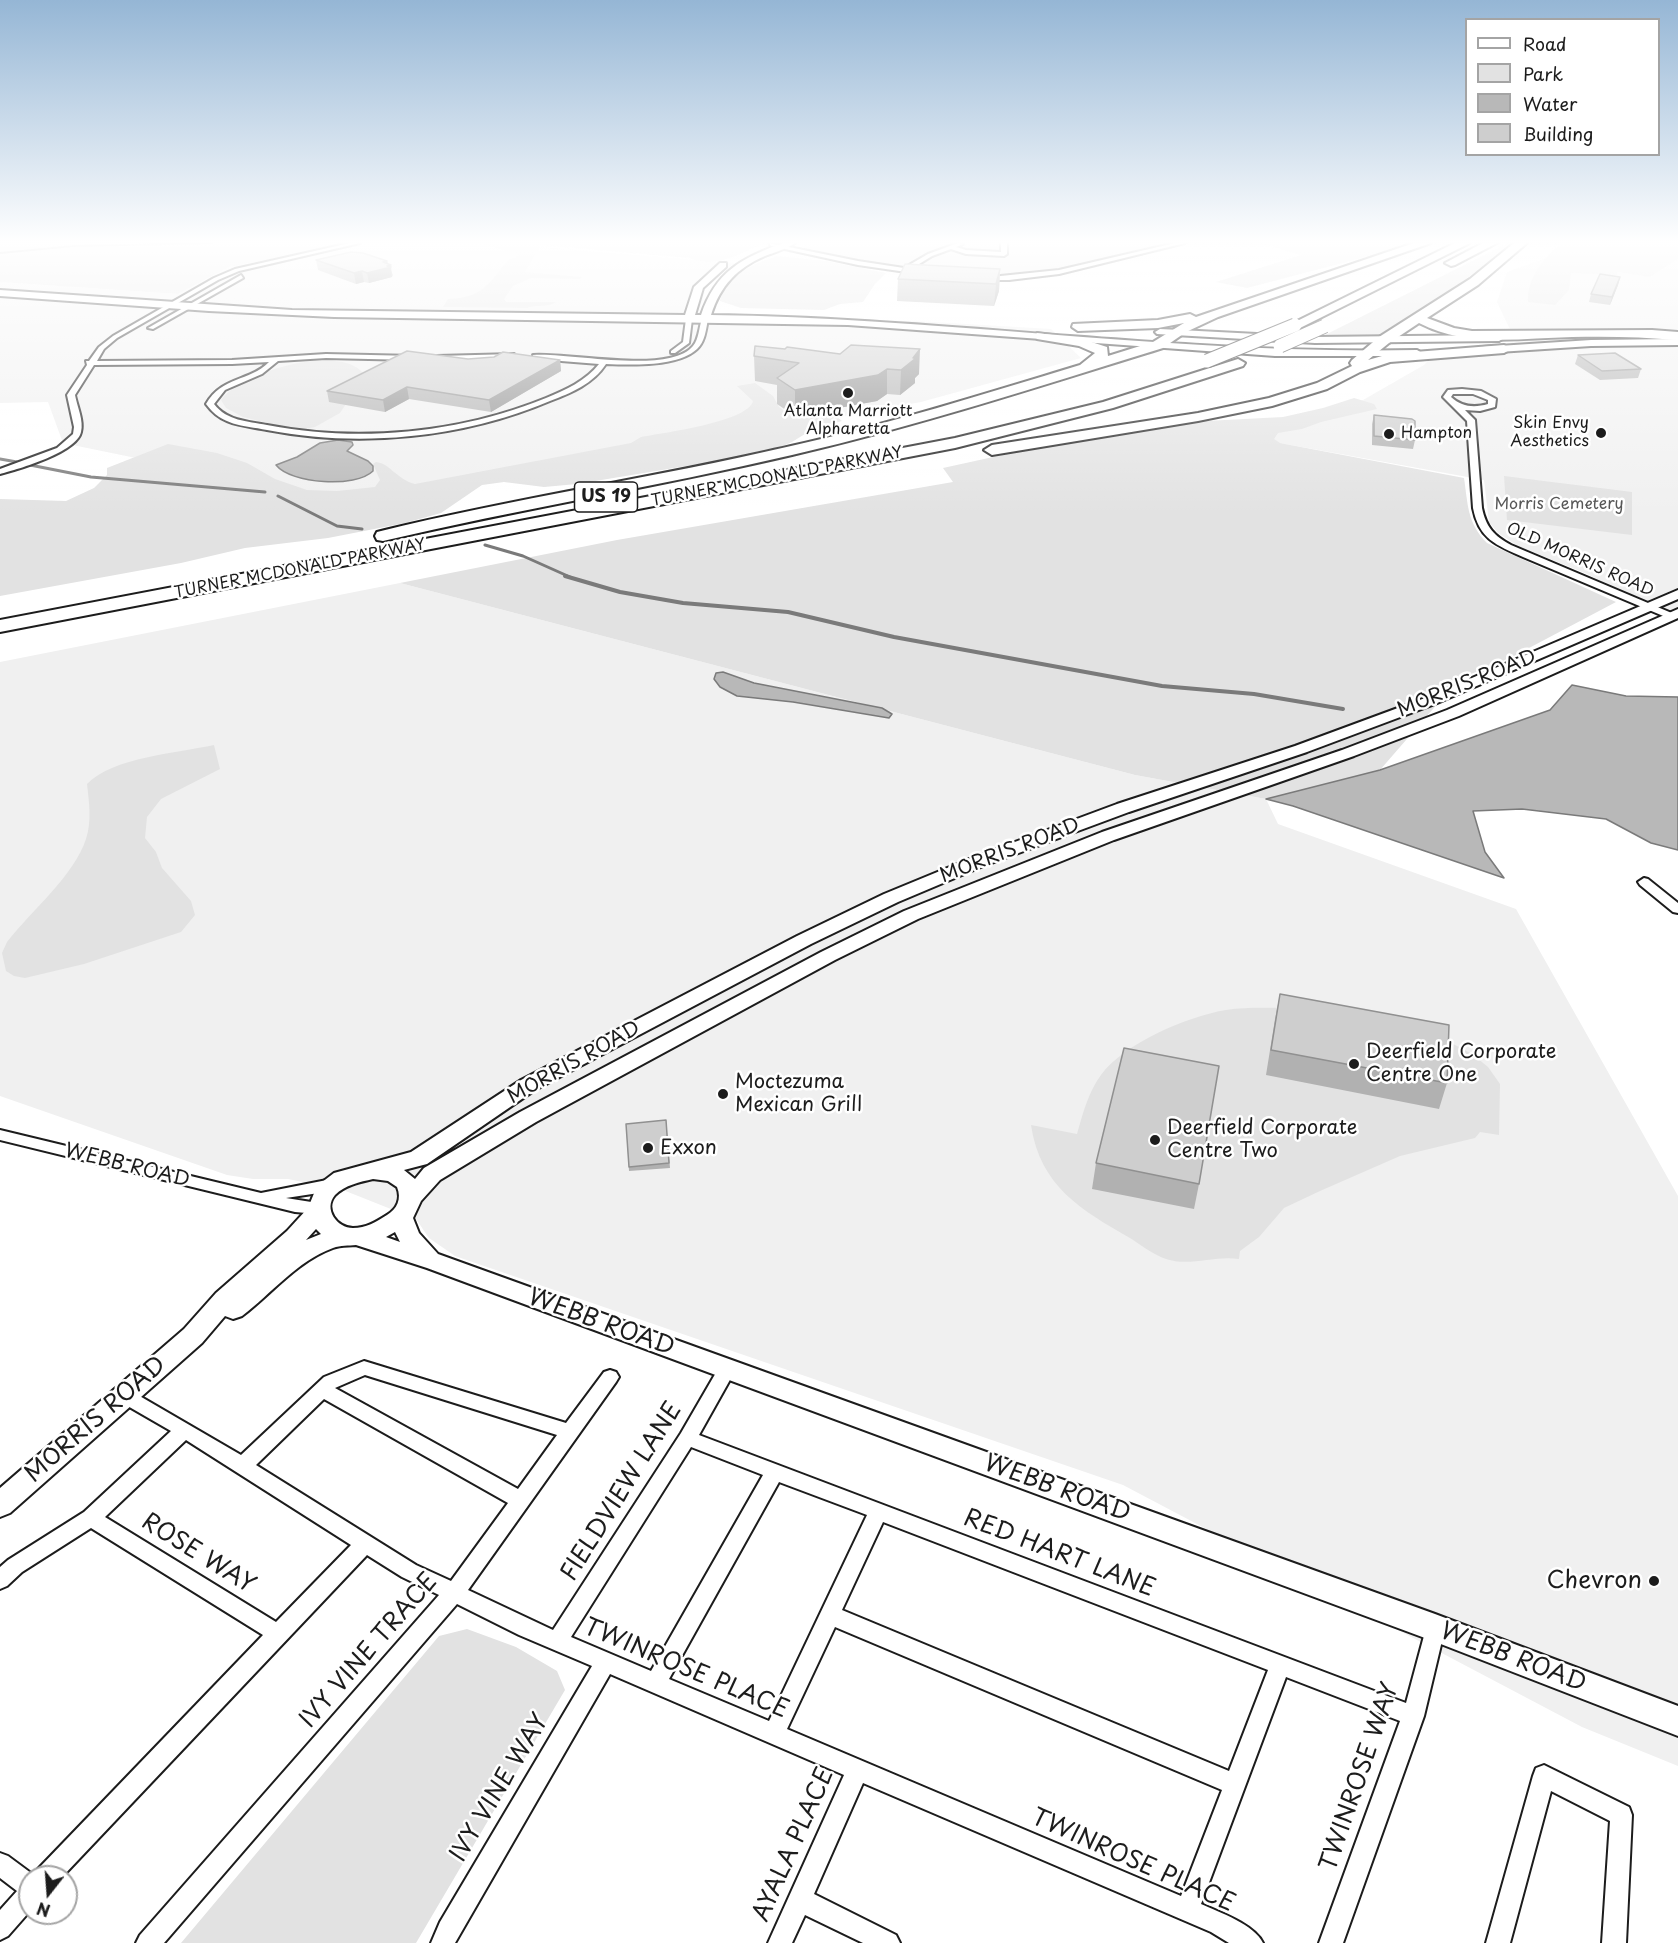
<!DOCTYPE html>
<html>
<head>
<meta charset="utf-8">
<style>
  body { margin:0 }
  #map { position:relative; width:1678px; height:1943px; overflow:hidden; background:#fff; font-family:"Playpen Sans",sans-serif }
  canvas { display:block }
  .legend { position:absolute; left:1465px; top:18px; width:195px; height:138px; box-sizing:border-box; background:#fff; border:2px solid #a4a4a4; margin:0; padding:8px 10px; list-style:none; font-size:18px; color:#1c1c1c }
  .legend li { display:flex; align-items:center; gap:12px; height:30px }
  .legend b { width:30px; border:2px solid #a4a4a4 }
  .north { position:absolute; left:18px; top:1865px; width:60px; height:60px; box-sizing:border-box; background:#fff; border:2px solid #a4a4a4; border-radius:50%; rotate:197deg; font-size:16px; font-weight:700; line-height:24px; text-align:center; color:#1c1c1c }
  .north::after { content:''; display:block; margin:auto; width:21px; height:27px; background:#1c1c1c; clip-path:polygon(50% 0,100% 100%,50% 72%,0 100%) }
</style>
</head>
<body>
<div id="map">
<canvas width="1678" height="1943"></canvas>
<ul class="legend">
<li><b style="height:8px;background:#fff"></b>Road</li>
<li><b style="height:16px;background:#e2e2e2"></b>Park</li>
<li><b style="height:16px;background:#b8b8b8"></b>Water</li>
<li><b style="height:16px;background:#cecece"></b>Building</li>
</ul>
<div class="north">N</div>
</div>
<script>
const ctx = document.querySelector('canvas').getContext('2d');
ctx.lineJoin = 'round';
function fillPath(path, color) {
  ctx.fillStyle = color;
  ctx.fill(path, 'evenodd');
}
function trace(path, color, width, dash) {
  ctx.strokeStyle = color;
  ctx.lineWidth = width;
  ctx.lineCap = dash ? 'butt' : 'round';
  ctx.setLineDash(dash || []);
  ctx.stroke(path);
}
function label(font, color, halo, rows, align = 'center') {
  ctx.font = font + ' "Playpen Sans",sans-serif';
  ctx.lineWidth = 5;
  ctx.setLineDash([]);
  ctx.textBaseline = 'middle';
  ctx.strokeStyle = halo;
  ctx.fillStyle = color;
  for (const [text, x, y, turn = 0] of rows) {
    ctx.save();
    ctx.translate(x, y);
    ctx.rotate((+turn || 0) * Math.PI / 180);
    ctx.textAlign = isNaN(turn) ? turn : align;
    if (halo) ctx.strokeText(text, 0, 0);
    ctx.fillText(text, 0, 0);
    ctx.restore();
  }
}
const built = new Path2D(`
  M353,243H489L735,263L707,283L699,313L933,322L1051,329L1081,358L921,402L273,520L223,476L63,443L48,402L0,403V282L178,294L229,267Z
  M1543,259L1650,277L1678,259V620L1587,574L1518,546L1498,533L1489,522L1484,480L1230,434L1302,419L1363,400L1424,365L1438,350L1516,342L1497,302L1507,272Z
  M400,583L1135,775L1266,799L1278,824L1516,909L1678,1196V1766L1582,1727L1123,1485L455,1256L429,1238L416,1219L343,1190L288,1179H253L227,1175L0,1096V662Z`);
const green = new Path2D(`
  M0,243H353L229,267L178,294L0,282Z
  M479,243H752L760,245C734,256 718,268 689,258L541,245L525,272L582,277L580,279L531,278L513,286L504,299L506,302H556C548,308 537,304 527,308L443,307L448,299C483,298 488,284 509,259L515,258L518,254Z
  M803,243H1171C1133,253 1094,265 1056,271C976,284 881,267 803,248Z
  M1259,243H1408L1373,255L1247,288L1216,282L1301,255Z
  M1508,243H1515L1459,284L1384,332L1373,337H1321Z
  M1561,243H1678V259L1650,277L1617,272V275L1571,273L1569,290L1555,305L1528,302C1527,277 1544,258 1561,243Z
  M778,256L826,261L886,273L875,284L863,302L840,304L824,310L741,308L720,301C723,276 757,262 778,256Z
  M311,361C331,361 351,358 365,375L340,413L315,427L305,429L283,427L243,417L226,408L221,400C237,378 285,364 311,361Z
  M755,383L773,396L779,407L796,419L833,414L842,421L813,429L792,442L774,450L747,456L577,484L544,487L504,482L482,485L441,513L405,523L328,538L245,548L181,563L0,596V499L66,501L94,488L107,475V468L168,444L217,453L247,463L275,479L307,490L337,491L375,487L380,480L373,464L376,462C391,464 396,479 415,484L631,443L641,437C662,433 748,422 753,401L737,386Z
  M1354,398L1374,404L1377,409L1321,422L1302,429L1278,433L1274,439L1280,443L1464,478C1468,504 1467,523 1487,543L1616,602L1512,657L1459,679L1380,770L1266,799L1135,775L400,583L617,540L953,482L943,468L1025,450L1206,421L1283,417L1323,408Z
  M1504,476L1632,492V535L1507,520Z
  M214,745L220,769L161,799L147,817L145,838L156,852L162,868L191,901L195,915L181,932L84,964L25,978L14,976L6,971L2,953L7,942C31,911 74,876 86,839C92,821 89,802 87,784C113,757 178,753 214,745Z
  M1286,1008L1440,1037L1472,1054L1488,1067L1500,1084L1499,1135L1480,1132L1475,1138L1400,1156L1320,1191L1284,1208L1259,1237L1240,1251L1239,1259C1215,1255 1190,1267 1166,1259C1154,1255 1141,1245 1130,1238C1081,1210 1040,1186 1031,1125L1077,1134C1083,1113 1088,1093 1101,1075C1124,1043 1189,1016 1226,1010C1246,1007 1267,1008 1286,1008Z
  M467,1629L516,1647L557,1671L565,1690L416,1943H181L439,1636Z`);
const water = new Path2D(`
  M338,440L352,442L353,445L347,451L368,461L373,466V471C356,488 291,484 276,465L297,457L320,443Z
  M723,672L754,683L882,708L892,714L889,718L793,702L737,696L720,687L714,679L716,673Z
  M1572,685L1626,696L1678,697V850L1651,843L1606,819L1522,809L1473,811L1485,852L1504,878L1293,806L1266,799L1380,770L1550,710Z`);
const streamFar2 = new Path2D(`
  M0,253L74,246L212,243`);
const streamFar1 = new Path2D(`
  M0,459L17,462
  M30,465L91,477L265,492
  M278,496L337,526L362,529
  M485,545L523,556L570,577`);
const stream = new Path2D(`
  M565,576L620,592L683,603L788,612L894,637L1162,686L1254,694L1343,709`);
const street = new Path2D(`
  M350,243H360L239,271L218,280L117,338L104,349L97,361L232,360L326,354L415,356V360H412L326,358L278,361L262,374L225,390L214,404C227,421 247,421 267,425C359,443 460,433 546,398C565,390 586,381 599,364L536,359H533V355C568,352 669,375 693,346C699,339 699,327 702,319L705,317L708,319C706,329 705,342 697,349C678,367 631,365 606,364C593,384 571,393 550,401C463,438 360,448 267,430C242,425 222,426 206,404C222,376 249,382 269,362L232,364L94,365L75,395C77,406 84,421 81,432C77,452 19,469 0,474V469L57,448L73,434L74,427L67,395L87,365L86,361H89L99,347L113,336L214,278L235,269Z
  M769,243L858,261L904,268L928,254L958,243L963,244L956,247L966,250L1001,252V243H1007V254L1004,256L966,254L951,249L932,256L911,269L922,271L920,274L858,265L771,246Z
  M1175,243H1185L1059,274L1009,280H984L981,278L1059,270Z
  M241,275L243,278L153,329L148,328Z
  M689,317L692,319L689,343L675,353H671V351L683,342L686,319Z
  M514,354L515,356L511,358L437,360L433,358L437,356Z
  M1462,389L1481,391L1496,399L1495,407L1480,411L1465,410L1475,420L1482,508C1486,527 1494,536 1511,545L1674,614V618H1668L1523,557C1496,545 1479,539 1473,508L1467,421L1443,397L1448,390ZM1453,394H1473L1488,400V404C1474,408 1462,407 1451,397Z
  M1644,878L1648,879L1678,903V913L1673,912L1640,885L1638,882Z
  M0,1130L261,1193L332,1179L338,1181L340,1185L338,1189L332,1191L286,1198L324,1204L326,1208L324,1212L318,1214L295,1212L0,1140Z
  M364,1361L566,1423L604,1372L610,1370L616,1372L619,1377L616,1382L468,1590L553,1630L681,1433L721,1364L727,1362L733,1364L736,1369L699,1435L1406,1703L1428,1621L1435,1619L1442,1621L1445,1628L1424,1716L1343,1943H1319L1400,1721L1286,1677L1201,1904C1219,1912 1255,1925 1263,1943H1229L1211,1932L863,1783L814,1894L896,1935L900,1943H863L805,1915L792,1943H768L844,1775L610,1674L455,1943H431L440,1922L592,1666L519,1635L457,1604L164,1943H136L140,1935L439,1595L402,1577L367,1555L62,1877H30V1911L8,1936L0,1940V1910L17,1891L0,1878V1853L8,1856L35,1876L38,1869L263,1635L91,1528L22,1572L7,1586L0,1589V1567L8,1560L84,1512L171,1431L119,1401L116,1396L119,1391L125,1389L131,1391L241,1455L324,1377ZM365,1375L557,1435L518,1489L335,1388ZM324,1399L508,1503L451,1581L416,1565L256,1465ZM186,1440L351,1545L276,1622L105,1517ZM691,1447L763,1475L651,1671L571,1637ZM779,1482L867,1515L769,1721L669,1679ZM883,1522L1268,1670L1229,1771L842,1610ZM835,1627L1222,1790L1181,1896L787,1729Z
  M1544,1765L1629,1807L1632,1815L1626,1943H1602L1610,1821L1551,1791L1510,1943H1486L1533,1776L1536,1768Z`);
const secondary = new Path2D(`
  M783,243H795C787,249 775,252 765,256C737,268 720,286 711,315C947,318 1181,355 1417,350L1422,353L1417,356H1275L848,325L334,317L209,311L0,296V290L292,310L685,315L694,287L720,263H726V267L703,288L695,315H701C716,271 742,258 783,243Z
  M1160,329L1315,337L1499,335L1504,338L1499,341L1315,343L1157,334L1155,332Z
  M1678,339V345L1591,346L1483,353L1478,350L1483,347L1591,340Z
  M1678,590V599L1435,704L1307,752L1129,812L981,867L898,902L811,944L535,1090L427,1164L404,1170L415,1179L424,1168L520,1112L821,952L904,911L1102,832L1342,750L1447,710L1678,609V618L1459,716L1354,756L1114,840L918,919L835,960L536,1122L440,1180L421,1201L413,1218L419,1233L438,1254L1435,1614L1678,1706V1736L1433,1641L427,1268L356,1245C348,1246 341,1245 333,1248C297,1261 271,1294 242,1316L233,1319L225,1316L202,1343L10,1513L0,1517V1488L184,1329L216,1293L287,1231L308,1208L317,1186L334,1173L411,1152L521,1080L797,936L884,894L969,859L1117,804L1295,746L1425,698ZM373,1179L388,1181L397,1187C402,1199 397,1209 387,1215C376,1222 366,1228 353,1228C337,1228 323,1209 335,1195C345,1185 360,1182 373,1179ZM316,1229L321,1234L306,1240ZM395,1232L400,1242L386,1237Z`);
const highway = new Path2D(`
  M1414,243H1431L1218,317L1186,332L1163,348C1040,386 917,426 792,455C656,487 519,509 383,541L377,540L375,536L377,532C514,498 654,478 791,446C889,424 984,394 1080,365L1095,353L1079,346L1037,339L1035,336L1037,333L1082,339L1107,347L1108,356L1153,342L1184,323L1158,328L1078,331L1072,327L1073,324L1158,320L1190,314L1196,317Z
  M1455,243H1470L1300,328L1295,329L1289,325Z
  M1483,243H1497L1455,265L1451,266L1445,263Z
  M1514,243H1527L1478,285L1427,318L1454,328L1472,331L1652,330L1678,332V340C1643,337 1608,336 1572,337C1521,338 1466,348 1419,323L1389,343L1368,360L1389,354L1504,345L1511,349L1504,353L1390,362L1360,372L1327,389L1272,406L1198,421L992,455L984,450L992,445L1198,413L1269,398L1317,383L1352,366L1350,363L1352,360L1379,337L1470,279Z
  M1238,359L1245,363L1243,366L1113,408L955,448L0,632V620L955,438L1103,402Z`);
const highwayBridge = new Path2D(`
  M1280,346L1325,326
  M1207,361L1295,325`);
const wall = new Path2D(`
  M316,260L387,261L393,275L392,277L369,283L364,282L356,284L318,270Z
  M1000,269L999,291L994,306L897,301L898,279Z
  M1620,277L1618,285L1610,305L1589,302L1591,294Z
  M840,354L919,374L915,378V383L900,395L887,394L877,401L795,416L777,404V385L755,381L754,356Z
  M1578,355L1641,369L1638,378L1600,380L1575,364Z
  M468,359L560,360L561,371L491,412L409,399L385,412L329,402L327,391Z
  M1374,415L1415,440L1413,449L1372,445V424Z
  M1280,994L1447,1083L1439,1109L1266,1075L1275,1019Z
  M666,1120L670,1168L629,1171L626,1124Z
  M1096,1163L1199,1184L1194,1209L1092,1189Z`);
const shadedWall = new Path2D(`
  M387,261L388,266L391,265L392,277L369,283L367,273L383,262Z
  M1000,269L999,291L994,306L996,284Z
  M362,271L364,282L356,284L354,273Z
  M1620,277L1618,285L1610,305L1612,297Z
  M920,349L919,374L915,378V383L900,395L901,370Z
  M560,360L561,371L491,412L489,400Z
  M887,369V394L877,401L795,416V390Z
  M407,387L409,399L385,412L383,400Z`);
const building = new Path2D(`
  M351,252L363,253L387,261L383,262L391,265L387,266L391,267L367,273L362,271L354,273L316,260Z
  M905,264L1000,269L996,284L898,279Z
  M1600,274L1620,277L1612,297L1591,294Z
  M851,345L920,349L913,358H916L901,370L887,369L878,375L795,390L777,378L799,363L754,356L755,346L785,349L787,347L840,354Z
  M407,351L468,359L494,357L503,352L560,360L489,400L407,387L383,400L327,391Z
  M1615,353L1641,369L1602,371L1578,355Z
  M1374,415L1412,419L1415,421V440L1374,436Z
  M1280,994L1449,1025L1447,1083L1271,1050Z
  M1124,1048L1219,1066L1199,1184L1096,1163Z
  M666,1120L669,1163L629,1167L626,1124Z`);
const markers = [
  [848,393,6,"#1c1c1c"],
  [1601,433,6,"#1c1c1c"],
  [1389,434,6,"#1c1c1c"],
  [1354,1064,6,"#1c1c1c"],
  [723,1094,6,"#1c1c1c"],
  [1155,1140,6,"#1c1c1c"],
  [648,1148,6,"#1c1c1c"],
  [1654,1581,6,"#1c1c1c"]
];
const farPoinames = [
  ["Atlanta Marriott",848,412],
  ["Alpharetta",848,430],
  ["Skin Envy",1589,424,"right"],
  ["Aesthetics",1589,442,"right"],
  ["Hampton",1401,434,"left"]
];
const farStreetnames = [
  ["TURNER MCDONALD PARKWAY",777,477,-11],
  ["OLD MORRIS ROAD",1580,560,24],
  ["TURNER MCDONALD PARKWAY",300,569,-11]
];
const farParknames = [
  ["Morris Cemetery",1559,505]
];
const shields = [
  [606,497,63]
];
const shieldNames = [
  ["US 19",606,497]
];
const streetNames = [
  ["MORRIS ROAD",1467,684,-22],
  ["MORRIS ROAD",1010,851,-21],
  ["MORRIS ROAD",574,1063,-29],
  ["WEBB ROAD",127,1166,14]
];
const poiNames = [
  ["Deerfield Corporate",1366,1052],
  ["Centre One",1366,1075],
  ["Moctezuma",735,1082],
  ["Mexican Grill",735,1105],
  ["Deerfield Corporate",1167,1128],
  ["Centre Two",1167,1151],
  ["Exxon",660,1148]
];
const nearStreetnames = [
  ["WEBB ROAD",601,1323,20],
  ["MORRIS ROAD",96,1420,-41],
  ["WEBB ROAD",1057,1489,20],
  ["FIELDVIEW LANE",622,1492,-58],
  ["ROSE WAY",198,1554,32],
  ["RED HART LANE",1059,1554,21],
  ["IVY VINE TRACE",369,1651,-49],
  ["WEBB ROAD",1513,1658,21],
  ["TWINROSE PLACE",686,1669,23],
  ["TWINROSE WAY",1360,1777,-71],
  ["IVY VINE WAY",500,1788,-59],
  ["AYALA PLACE",794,1845,-66],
  ["TWINROSE PLACE",1133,1861,24]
];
const nearPoinames = [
  ["Chevron",1642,1581]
];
fillPath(built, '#f0f0f0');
fillPath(green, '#e2e2e2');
fillPath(water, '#b8b8b8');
trace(water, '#7a7a7a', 1.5);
trace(streamFar2, '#7a7a7a', 2);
trace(streamFar1, '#7a7a7a', 3);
trace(stream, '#7a7a7a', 4);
trace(street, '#1c1c1c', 4);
trace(secondary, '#1c1c1c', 4);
trace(highway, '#1c1c1c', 4);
fillPath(street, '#fff');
fillPath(secondary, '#fff');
fillPath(highway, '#fff');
trace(highwayBridge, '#1c1c1c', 15, []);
trace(highwayBridge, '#fff', 13);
fillPath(wall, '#b1b1b1');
fillPath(shadedWall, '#909090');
fillPath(building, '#cecece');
trace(building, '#909090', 1.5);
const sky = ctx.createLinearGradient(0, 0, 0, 515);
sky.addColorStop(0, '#95b6d5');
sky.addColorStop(0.47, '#fff');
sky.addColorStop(1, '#ffffff00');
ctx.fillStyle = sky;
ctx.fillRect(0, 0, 1678, 515);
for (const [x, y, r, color] of markers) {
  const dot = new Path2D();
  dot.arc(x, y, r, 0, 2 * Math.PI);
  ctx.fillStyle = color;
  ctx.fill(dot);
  trace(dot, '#fff', 2);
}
label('16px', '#1c1c1c', '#fff', farPoinames);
label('16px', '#1c1c1c', '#fff', farStreetnames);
label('16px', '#575757', '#fff', farParknames);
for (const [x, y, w] of shields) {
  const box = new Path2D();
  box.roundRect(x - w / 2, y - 15, w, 30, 4.5);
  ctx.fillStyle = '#fff';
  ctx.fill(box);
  trace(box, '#1c1c1c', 1.5);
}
label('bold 18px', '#1c1c1c', null, shieldNames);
label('20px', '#1c1c1c', '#fff', streetNames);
label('20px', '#1c1c1c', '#fff', poiNames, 'left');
label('24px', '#1c1c1c', '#fff', nearStreetnames);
label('24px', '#1c1c1c', '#fff', nearPoinames, 'right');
</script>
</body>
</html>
